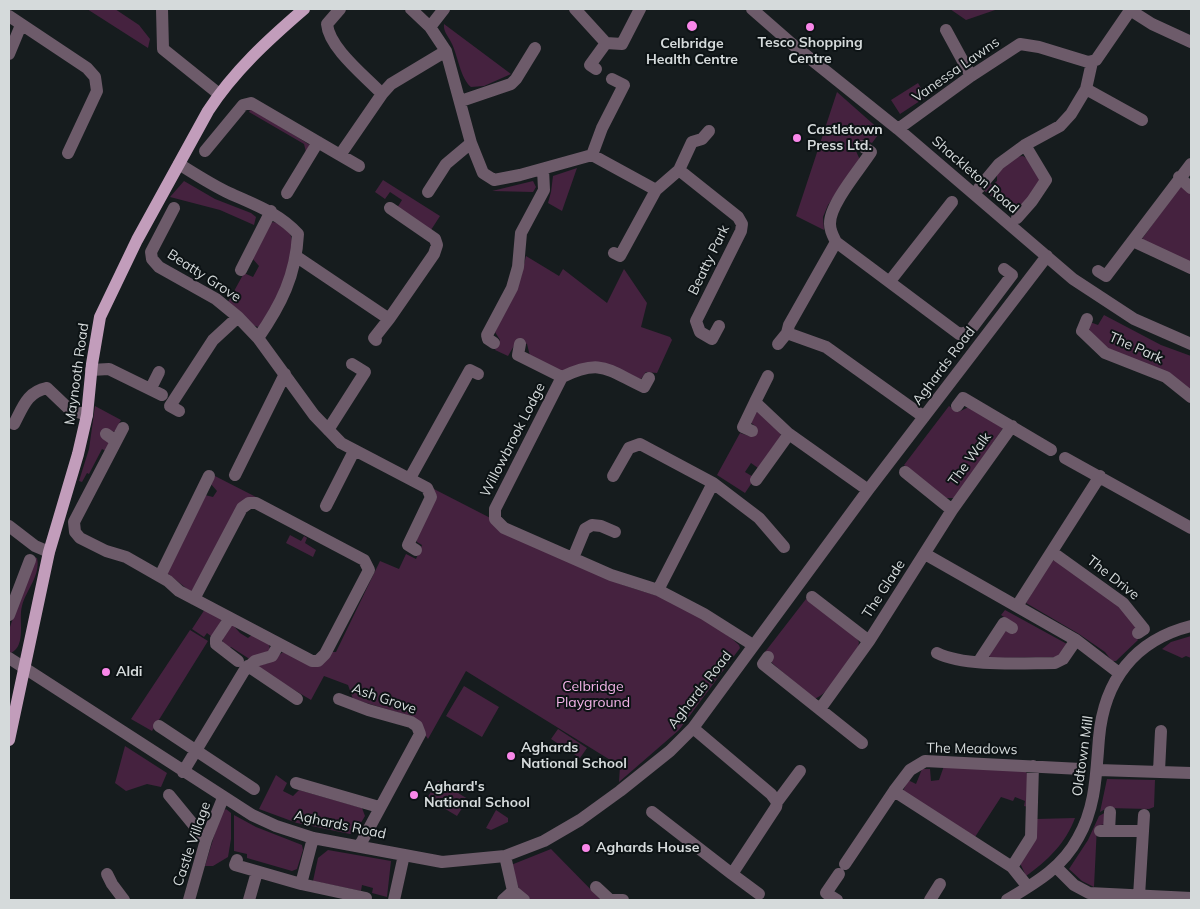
<!DOCTYPE html>
<html>
<head>
<meta charset="utf-8">
<style>
  body { margin:0 }
  #map { position:relative; width:1200px; height:909px; overflow:hidden; background:#161c1e; font-family:Mulish,sans-serif }
  canvas { display:block }
  .frame { position:absolute; inset:0; border:10px solid #d5dadb; pointer-events:none }
</style>
</head>
<body>
<div id="map">
<canvas width="1200" height="909"></canvas>
<div class="frame"></div>
</div>
<script>
const ctx = document.querySelector('canvas').getContext('2d');
ctx.lineJoin = 'round';
function fillPath(path, color) {
  ctx.fillStyle = color;
  ctx.fill(path, 'evenodd');
}
function trace(path, color, width, dash) {
  ctx.strokeStyle = color;
  ctx.lineWidth = width;
  ctx.lineCap = dash ? 'butt' : 'round';
  ctx.setLineDash(dash || []);
  ctx.stroke(path);
}
function label(font, color, halo, rows, align = 'center') {
  ctx.font = font + ' Mulish,sans-serif';
  ctx.lineWidth = 4;
  ctx.setLineDash([]);
  ctx.textBaseline = 'middle';
  ctx.strokeStyle = halo;
  ctx.fillStyle = color;
  for (const [text, x, y, turn = 0] of rows) {
    ctx.save();
    ctx.translate(x, y);
    ctx.rotate((+turn || 0) * Math.PI / 180);
    ctx.textAlign = isNaN(turn) ? turn : align;
    if (halo) ctx.strokeText(text, 0, 0);
    ctx.fillText(text, 0, 0);
    ctx.restore();
  }
}
const green = new Path2D(`
  M87,9H115L139,25L150,39L148,48Z
  M950,9H998L966,20Z
  M444,24L511,74L484,86L471,87C460,78 458,55 451,42C448,36 443,31 444,24Z
  M918,83L926,97L900,114L891,100Z
  M837,92L881,131L872,143L863,139L856,151L860,160L828,205L823,217L824,230L796,216Z
  M251,108L310,145L306,152L304,144L249,112Z
  M1023,156L1029,160L1042,183L1017,217L982,189L988,182L992,185L997,181V169L1015,157Z
  M577,168L562,211L548,203L551,192L553,176Z
  M383,180L440,216L431,230L397,208L402,200L390,192L385,199L375,192Z
  M184,181L215,199L251,213L256,217L254,225L220,210L170,197Z
  M533,181L536,187L533,192L492,191Z
  M1181,185L1191,193V263L1142,239Z
  M273,222C317,230 274,303 263,325L258,327L253,325L228,302L244,273L253,277L259,266L252,258L269,224Z
  M526,256L559,276L563,269L607,303L624,269L647,303L641,327L670,337L672,340L657,373L646,372L641,379L619,371L562,372L530,356L527,344L518,339L508,356L495,350L500,340L495,332L521,277Z
  M1104,315L1161,345L1191,356V391L1098,343L1086,325L1090,322L1098,325Z
  M95,406L121,420L115,431L111,433L110,445L106,451L102,449L89,474L87,473L82,482L79,481L89,449Z
  M949,406L958,412L969,407L1003,428L955,498H946L904,465Z
  M756,411L779,429L781,436L758,468L751,463L745,472L755,478L745,493L717,475L740,433L749,436L755,426L749,421Z
  M213,475L256,497L191,592L167,573L205,495L213,497L217,491L210,483Z
  M432,488L613,581C628,587 642,591 658,596C679,602 723,629 739,645L740,648L679,730L619,782L620,766L466,671L428,739L413,717L353,699L348,685L324,676L311,700L259,669V665L269,663L283,652L309,664L332,652H336L380,561L399,569L406,554L416,559L422,545L417,542V537Z
  M290,535L301,541L304,536L307,538L305,543L316,550L313,557L286,543Z
  M33,557L37,558C41,575 26,590 22,606C18,620 27,645 11,653L9,652V630Z
  M1055,560L1118,604L1137,625L1133,633L1138,640L1116,661H1112L1105,652L1079,634L1026,603L1050,562Z
  M806,599L855,636L859,642L858,648C848,662 830,694 814,699L772,663V658L765,652Z
  M205,609L222,619L212,637L207,633L204,637L192,629Z
  M1005,610L1067,644L1059,657L991,658L989,656L1001,634L1016,625L1001,615Z
  M232,624L240,633L248,638L253,634L269,644L270,650L251,660L231,647L227,649L223,646L222,637Z
  M190,630L208,641L152,731L131,719Z
  M1191,636V658L1186,656L1182,658L1162,649L1171,642Z
  M464,686L499,707L482,737L446,716Z
  M558,729L587,748L580,758L551,739Z
  M125,746L167,773L161,787L147,784L126,791L115,783Z
  M944,766L1022,769L1028,774V807L1024,806L1025,801L1015,797L1013,801L1001,797L975,837L903,791L908,780L916,784L922,769H930L931,781L939,780Z
  M276,775L287,783L283,791L293,796L299,790L362,808L365,816L356,831L350,834L297,823L259,809Z
  M1107,779L1155,780L1154,807L1149,809L1107,808L1100,812Z
  M438,781L468,799L457,816L427,798Z
  M226,809L231,813V839L228,857L213,866H205L221,813Z
  M496,810L508,818V822L491,830L486,828Z
  M1108,811L1105,824L1097,826L1094,887L1082,881L1069,869L1088,840L1099,816Z
  M234,815L256,827L302,845L303,850L297,869L292,871L247,858V854L234,851Z
  M1075,818C1066,843 1047,861 1026,876L1020,863L1036,819Z
  M551,849L601,900H531L519,889L511,865Z
  M328,850L391,861L387,897L372,893L373,888L362,885L361,891L313,881L318,858Z`);
const minor = new Path2D(`
  M162,9L163,49L219,94
  M340,9L327,24C329,48 365,76 382,94
  M411,9L430,27L446,51L471,143L483,173L494,180L520,175L592,155L656,190
  M575,9L606,43
  M752,9L792,44L898,129L1073,279L1134,319L1191,344
  M1130,10L1152,24L1191,42
  M9,16L87,68L95,77L97,91L68,153
  M430,27L444,9
  M946,30L971,76
  M606,43L622,44L640,9
  M9,54L21,25
  M1092,62L1086,89L1142,120
  M596,69L590,65L606,43
  M461,101L511,84L516,79L535,48
  M898,129L971,76L1020,44L1039,47L1088,62L1096,60L1131,9
  M862,146L871,152C860,169 829,205 830,224C830,231 833,236 836,242L959,334L969,332L1012,275L1004,269
  M205,151L243,105L251,103L340,155L382,94L391,84L446,51
  M340,155L359,166
  M592,155L602,128L624,85L612,79
  M179,164C195,174 212,185 229,193C255,205 279,213 298,234C296,275 281,305 258,338L314,415L341,443L427,488L431,497L408,545L416,550
  M679,170L738,217L742,224L741,231L696,321L700,332L712,339L719,326
  M1179,177L1191,188
  M979,188L999,164L1025,145L1060,126L1071,114L1086,89
  M428,192L446,164L471,143
  M287,193L318,142
  M174,208L151,252L152,259L159,267L216,299L238,317
  M1017,218L1032,201L1046,180L1025,145
  M1133,241L1191,268
  M614,253L620,256L656,190L679,170L692,142L702,139L709,131
  M297,257L389,319L434,254L437,245L435,239L390,208
  M241,270L271,211
  M1098,271L1106,276L1191,164
  M890,281L952,202
  M1087,319L1082,331L1105,353L1166,377L1191,397
  M787,333L826,347L924,417
  M376,340L374,338L389,319
  M494,343L488,339L487,335L512,288L518,267L521,233L544,190L543,169
  M520,344L518,355L562,377
  M778,344L787,333L789,325L836,242
  M91,370L109,369L162,395
  M649,378L644,387C607,370 602,358 562,377L495,509V519L504,528L611,575L658,590L704,614L753,645
  M151,388L159,372
  M755,402L768,376
  M957,406L963,398L1051,450
  M179,411L170,406L213,340L238,317L258,338
  M14,424C23,407 27,392 47,388L69,409L87,415
  M123,428L74,522L75,532L80,538L106,551L126,557L168,581L179,591L312,661H318L325,654L369,570L364,560L256,503H249L242,508L194,599
  M328,430L365,372L352,364
  M752,431L743,427L755,402L789,434L868,490
  M106,434L116,441
  M1065,458L1191,528
  M905,472L952,510
  M235,475L285,374
  M613,476L629,448L640,444L713,483
  M410,478L470,370L478,374
  M756,480L789,434
  M326,506L354,451
  M9,526L35,546L49,552
  M1052,552L1123,603L1144,629L1138,633
  M925,554L1076,640L1119,673
  M573,558L585,529L592,525L601,526L615,532
  M160,576L209,476
  M658,590L713,483L759,518L784,547
  M812,597L869,641
  M1017,606L1100,476
  M9,615L30,560
  M230,618L216,639V644L238,661
  M937,653C965,667 1023,663 1055,663L1063,659L1076,640
  M768,657L763,664L862,743
  M9,658L252,815L276,826L313,838L442,862L505,856L544,841L580,820L620,791L670,751L693,728L868,490L1047,256
  M979,661L1004,623L1012,628
  M248,666L297,699
  M339,699L368,710L411,722L417,726L420,734L360,845
  M820,709L869,641L952,510L1012,426
  M159,726L254,789
  M693,728L771,794L777,802L776,807L732,874L759,894
  M1098,770L1191,773
  M1159,771L1161,731
  M183,772L244,671L255,661L272,656L279,644
  M296,783L379,807
  M894,791L910,770L925,761L1081,769
  M169,795L206,840
  M777,802L800,771
  M652,812L732,874
  M1100,831H1143
  M1109,831L1110,812
  M237,860L235,865L301,884L366,898
  M845,864L894,791L1012,867L1028,887
  M1012,867L1031,837L1033,766
  M1056,867L1074,885L1089,893L1191,898
  M107,874L112,884L124,900
  M301,884L313,838
  M596,887L610,900
  M513,891L524,900
  M1139,896L1144,815
  M189,900L206,840L223,798
  M249,900L257,872
  M394,900L404,855
  M503,900L513,891L505,856
  M610,900H623
  M837,900L826,893L839,874
  M930,900L940,884
  M1007,900C1035,883 1062,868 1078,838C1096,807 1096,773 1099,738C1104,680 1135,640 1191,626`);
const major = new Path2D(`
  M9,740L49,552L78,454L87,415L92,364L100,317L137,240L208,111C234,71 268,40 304,9`);
const markers = [
  [692,26,6,"#f987e9"],
  [810,27,5,"#f987e9"],
  [797,138,5,"#f987e9"],
  [106,672,5,"#f987e9"],
  [511,756,5,"#f987e9"],
  [414,795,5,"#f987e9"],
  [586,848,5,"#f987e9"]
];
const poiNames = [
  ["Tesco Shopping",810,43,"center"],
  ["Centre",810,59,"center"],
  ["Celbridge",692,44,"center"],
  ["Health Centre",692,60,"center"],
  ["Castletown",807,130],
  ["Press Ltd.",807,146],
  ["Aldi",116,672],
  ["Aghards",521,748],
  ["National School",521,764],
  ["Aghard's",424,787],
  ["National School",424,803],
  ["Aghards House",596,848]
];
const streetNames = [
  ["Vanessa Lawns",956,70,-35],
  ["Shackleton Road",975,175,41],
  ["Beatty Park",709,260,-64],
  ["Beatty Grove",204,276,33],
  ["The Park",1136,348,24],
  ["Aghards Road",944,366,-53],
  ["Maynooth Road",77,374,-82],
  ["Willowbrook Lodge",513,440,-63],
  ["The Walk",970,459,-54],
  ["The Drive",1113,578,38],
  ["The Glade",884,589,-57],
  ["Aghards Road",700,690,-52],
  ["Ash Grove",384,699,19],
  ["The Meadows",972,749,1],
  ["Oldtown Mill",1083,756,-82],
  ["Aghards Road",340,825,12],
  ["Castle Village",192,844,-71]
];
const parkNames = [
  ["Celbridge",593,687],
  ["Playground",593,703]
];
fillPath(green, '#45223f');
trace(minor, '#6d5b6a', 12);
trace(major, '#c29dbb', 12);
for (const [x, y, r, color] of markers) {
  const dot = new Path2D();
  dot.arc(x, y, r, 0, 2 * Math.PI);
  ctx.fillStyle = color;
  ctx.fill(dot);
  trace(dot, '#0d1315', 2);
}
label('bold 14px', '#d5dadb', '#0d1315', poiNames, 'left');
label('14px', '#d5dadb', '#0d1315', streetNames);
label('14px', '#f4b4e9', '#0d1315', parkNames);
</script>
</body>
</html>
